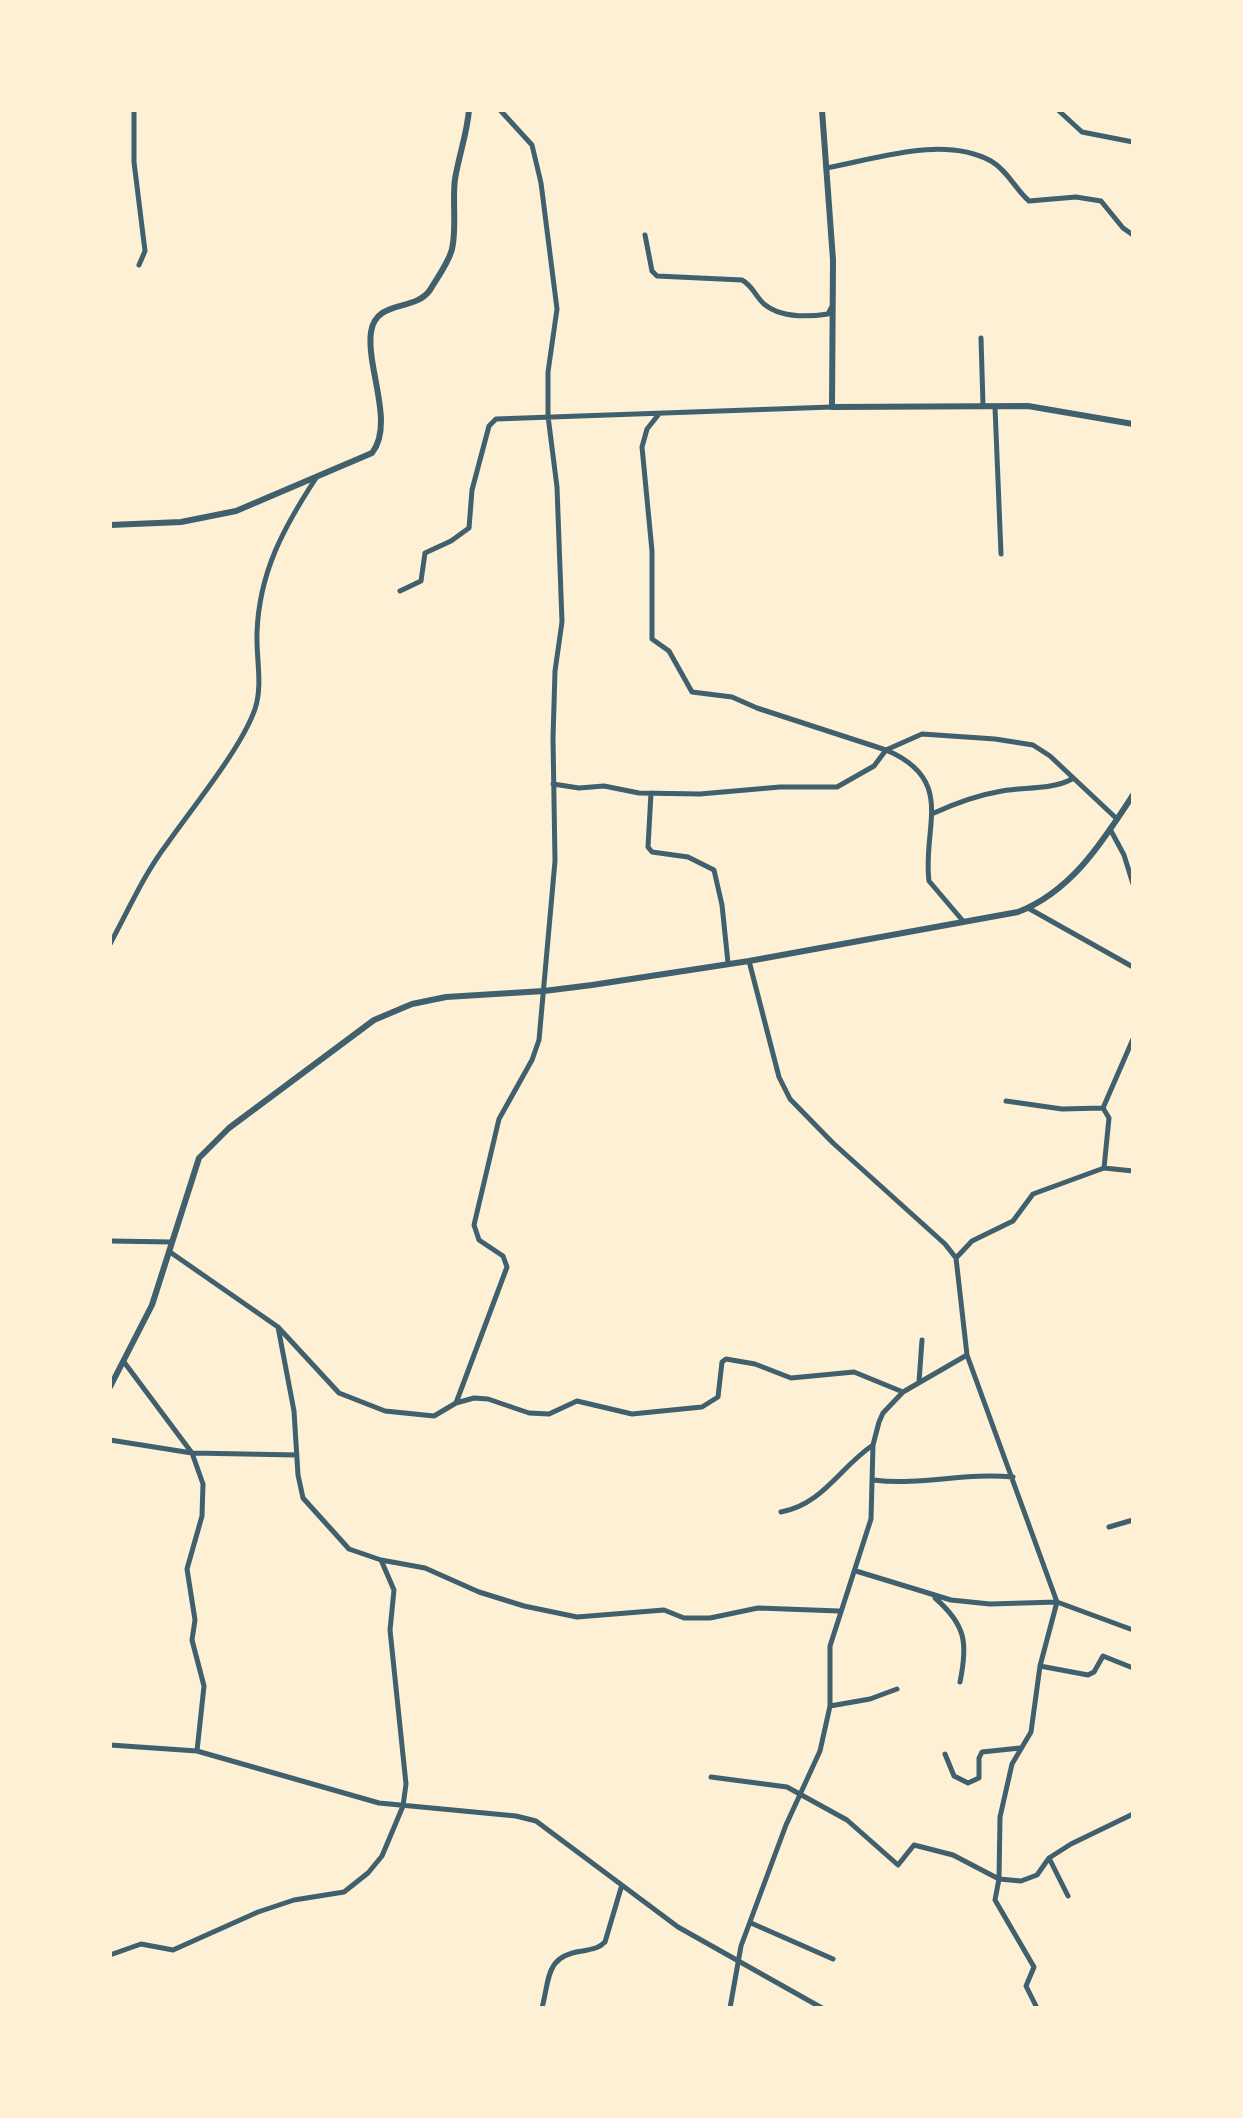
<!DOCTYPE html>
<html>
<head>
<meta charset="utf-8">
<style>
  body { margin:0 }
  #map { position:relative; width:1243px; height:2118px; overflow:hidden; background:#fdf0d5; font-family:"Alegreya Sans",sans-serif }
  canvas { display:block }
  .frame { position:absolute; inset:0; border:112px solid #fdf0d5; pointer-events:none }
</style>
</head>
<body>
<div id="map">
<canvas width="1243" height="2118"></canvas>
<div class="frame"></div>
</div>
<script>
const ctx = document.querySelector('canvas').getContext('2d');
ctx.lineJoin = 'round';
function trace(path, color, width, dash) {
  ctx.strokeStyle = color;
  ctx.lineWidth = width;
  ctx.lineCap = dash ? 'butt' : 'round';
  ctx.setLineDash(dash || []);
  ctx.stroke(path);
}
const minor = new Path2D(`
  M134,110V162L145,251L139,265
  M1058,110L1082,132L1133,142
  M826,168C876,159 943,135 991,161C1007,170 1016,190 1029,201L1076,197L1101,201L1123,228L1133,235
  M645,235L652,271L657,276L742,280C753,286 755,296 764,304C781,318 808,317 828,314L831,308
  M981,338L983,405
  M995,407L1001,554
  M659,414L647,429L642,447L652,551V639L669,651L692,692L732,697L757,708L886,750C957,780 922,827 929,881L963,921
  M400,591L421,581L425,553L451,541L469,528L472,490L489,426L496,419L832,407
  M553,784L579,788L604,786L639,793L700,794L780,787H837L874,766L886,750L922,734L995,739L1033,745L1050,756L1117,819
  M651,793L648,847L652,852L688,857L714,870L722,905L728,963
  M934,813C956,803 978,795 1002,791C1024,787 1052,790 1072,779
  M1110,829L1124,855L1133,884
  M1028,908L1133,967
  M110,944C128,911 144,874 167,844C192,808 241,749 255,709C263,685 256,658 257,633C259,572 284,527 316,478
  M749,961L779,1077L790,1099L833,1143L945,1244L956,1258L967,1355L1057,1602L1040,1666L1031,1732L1012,1764L1000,1817L999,1879L995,1900L1034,1967L1026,1986L1037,2008
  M1006,1101L1062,1109L1103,1108
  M1104,1168L1109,1118L1103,1108L1133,1039
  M110,1241L172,1242
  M170,1252L278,1327L339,1393L385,1411L434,1416L456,1403L474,1398L488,1399L529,1413L549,1414L577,1401L632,1414L702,1407L718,1397L722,1362L726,1359L755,1364L791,1378L854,1372L903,1392
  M956,1258L972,1241L1013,1221L1033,1194L1104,1168L1133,1171
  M124,1362L192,1453L203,1484L202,1516L187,1569L195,1620L192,1640L204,1686L197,1751
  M919,1382L922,1340
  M456,1403L507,1267L503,1256L479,1240L474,1225L499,1119L532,1060L539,1040L555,861L553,738L555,671L562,622L557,487L548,416V372L557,309L541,183L532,145L500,110
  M110,1440L192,1453L297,1455
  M873,1480C923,1486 964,1472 1013,1477
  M781,1512C823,1504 839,1468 873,1445
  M1109,1527L1133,1520
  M381,1560L425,1568L479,1592L524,1606L577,1617L664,1610L684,1618H710L758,1608L839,1611
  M856,1571L951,1600L990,1604L1057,1602L1133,1630
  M935,1598C966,1625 968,1643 960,1682
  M1040,1666L1088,1675L1094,1672L1103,1656L1133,1668
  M830,1706L870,1699L897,1689
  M110,1745L197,1751L379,1803L516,1816L536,1821L678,1927L822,2008
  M945,1754L954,1776L968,1783L979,1778V1758L982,1752L1020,1748
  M711,1777L787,1787L847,1820L898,1865L914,1845L953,1855L999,1879L1021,1881L1037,1875L1049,1858L1071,1844L1133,1814
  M1049,1858L1068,1896
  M751,1923L833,1959
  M110,1955L141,1944L173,1950L258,1912L294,1900L344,1892L368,1873L382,1856L403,1806L406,1784L390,1630L394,1590L381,1560L349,1549L303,1498L298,1475L294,1411L278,1327
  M542,2008C550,1978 545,1956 582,1951C592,1949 598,1949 605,1942L621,1888
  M730,2008L741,1946L786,1825L820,1751L830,1706V1646L871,1519L873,1445L879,1422L883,1413L903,1392L967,1355`);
const tertiary = new Path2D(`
  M822,110L833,260L832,407L1028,406L1133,424
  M110,525L181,522L236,511L372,453C395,424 366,367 371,332C376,299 415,312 430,290C437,278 449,262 452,249C457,227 452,201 455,179C459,155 467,134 469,110
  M110,1387L152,1305L199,1158L229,1128L374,1020L412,1004L446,997L544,991L592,985L749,961L1018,912C1072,891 1103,841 1133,795`);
trace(minor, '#3f606c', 5);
trace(tertiary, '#3f606c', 6);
</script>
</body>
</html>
